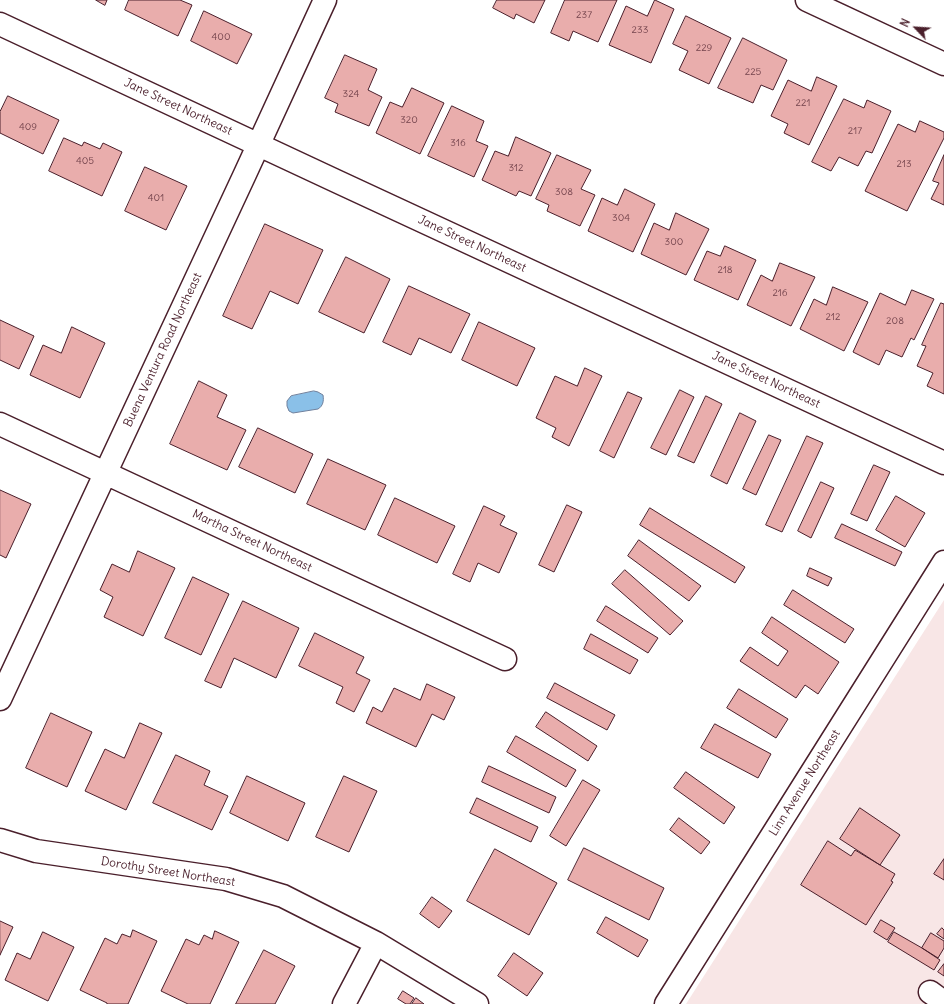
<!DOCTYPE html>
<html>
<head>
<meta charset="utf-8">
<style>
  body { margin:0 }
  #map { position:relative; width:944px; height:1004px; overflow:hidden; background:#fff; font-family:Delius,sans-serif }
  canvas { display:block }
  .north { position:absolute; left:896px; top:8px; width:40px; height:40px; -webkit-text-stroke:3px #fff; paint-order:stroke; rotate:295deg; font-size:11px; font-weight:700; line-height:16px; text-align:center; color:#4a1f2b }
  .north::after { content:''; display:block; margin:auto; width:14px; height:18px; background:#4a1f2b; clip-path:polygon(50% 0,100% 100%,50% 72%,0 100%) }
</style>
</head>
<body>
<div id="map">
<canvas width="944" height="1004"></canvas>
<div class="north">N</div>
</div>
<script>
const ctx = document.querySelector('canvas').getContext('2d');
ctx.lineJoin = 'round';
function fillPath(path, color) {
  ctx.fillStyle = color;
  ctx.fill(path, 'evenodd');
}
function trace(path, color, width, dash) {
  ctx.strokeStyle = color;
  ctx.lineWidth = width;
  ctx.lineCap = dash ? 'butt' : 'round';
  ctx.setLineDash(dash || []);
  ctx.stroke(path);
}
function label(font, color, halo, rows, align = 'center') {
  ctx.font = font + ' Delius,sans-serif';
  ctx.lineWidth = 4;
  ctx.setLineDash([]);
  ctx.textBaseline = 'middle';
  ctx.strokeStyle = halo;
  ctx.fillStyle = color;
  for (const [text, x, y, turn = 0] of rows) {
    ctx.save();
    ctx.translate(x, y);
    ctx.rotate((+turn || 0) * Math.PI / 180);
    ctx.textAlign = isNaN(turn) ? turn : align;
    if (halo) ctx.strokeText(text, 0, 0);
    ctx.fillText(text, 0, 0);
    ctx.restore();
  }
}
const built = new Path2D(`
  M944,600V1004H686Z`);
const water = new Path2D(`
  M314,391L318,392L323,395C324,401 323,406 318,409L293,413L289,411L287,406V401L291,396Z`);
const building = new Path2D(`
  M96,0H107L105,5Z
  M129,0H180L192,5L178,36L125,10Z
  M497,0H545L534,23L516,14L514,19L493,8Z
  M565,0H617L598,42L573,31L569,41L551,33Z
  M655,0L674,9L651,63L609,45L626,6L647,16Z
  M204,11L252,34L237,64L191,41Z
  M686,16L731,38L709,84L679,70L688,51L673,44Z
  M743,38L787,60L773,90L761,85L753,103L718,88Z
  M345,55L377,69L368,90L382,97L369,126L335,112L338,104L325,98Z
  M817,77L837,86L809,145L784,133L788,124L771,116L788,80L811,91Z
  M412,88L444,103L420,154L376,133L390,102L402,107Z
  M8,96L59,120L43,154L0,133V112Z
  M844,99L864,108L867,100L891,111L872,153L866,151L858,166L839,157L831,171L812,162Z
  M452,106L484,121L476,141L488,146L474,177L428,156Z
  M920,121L944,132V138L907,211L865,191L898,124L915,132Z
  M516,137L551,153L531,196L519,191L516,196L482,180L495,151L508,156Z
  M64,138L82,146L84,142L100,149L103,143L122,152L102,196L49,171Z
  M557,155L591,170L581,189L595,195L580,226L547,211L549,205L536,199Z
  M944,155V205L931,199L939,183L933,181Z
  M145,167L187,186L166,230L125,211Z
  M625,189L655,204L633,252L588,231L602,198L617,205Z
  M676,213L709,229L686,275L641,254L654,223L669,230Z
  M265,224L323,250L298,304L270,291L252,329L223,316Z
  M725,246L756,260L738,300L694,280L707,251L720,256Z
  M346,257L390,279L364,333L319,312Z
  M780,263L815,277L791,326L747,305L761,275L772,281Z
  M409,286L470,314L451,353L419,338L411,355L383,342Z
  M833,287L868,302L844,351L800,329L814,299L826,305Z
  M912,290L934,299L914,340L911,338L902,357L886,350L879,365L853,352L880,293L905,305Z
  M941,303L944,304V394L927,386L933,373L917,366L926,346L922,345Z
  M0,320L34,336L19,369L0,360Z
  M479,322L535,348L517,386L462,360Z
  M72,327L105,343L80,398L30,375L43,345L61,353Z
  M585,368L602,376L569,446L552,437L556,428L536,418L555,376L577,386Z
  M199,381L227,395L217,417L246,430L227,470L170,444Z
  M680,390L694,397L666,455L651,448Z
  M628,392L642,398L614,458L600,451Z
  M706,396L722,404L694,463L678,456Z
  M740,413L756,421L727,484L711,476Z
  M258,428L313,454L295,493L239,467Z
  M769,435L781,440L756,495L743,489Z
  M807,436L823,443L782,532L766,525Z
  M328,459L386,485L365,530L307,504Z
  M874,465L890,472L867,521L851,514Z
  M821,482L834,488L811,538L798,531Z
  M0,490L31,504L6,558L0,555Z
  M896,496L925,513L905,547L876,530Z
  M395,498L455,526L437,563L378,535Z
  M567,505L582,512L554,572L539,565Z
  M484,506L505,516L500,525L517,533L499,573L478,563L470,582L453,574Z
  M650,508L745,567L735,583L640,525Z
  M842,524L902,552L895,566L835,538Z
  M639,540L701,586L689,601L628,556Z
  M138,551L175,568L143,636L104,617L113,597L100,590L112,564L129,572Z
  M810,568L832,578L828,586L807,576Z
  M625,570L683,621L670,635L612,584Z
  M193,577L229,594L201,655L165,638Z
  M793,590L854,629L845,643L784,605Z
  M243,601L299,628L276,678L234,658L221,688L205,681Z
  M606,606L658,638L648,653L597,621Z
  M772,617L839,662L818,694L805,685L796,698L740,661L750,647L778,666L788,651L762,633Z
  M315,633L364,657L356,673L370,680L354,712L336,703L343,687L299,666Z
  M591,634L638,660L630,674L584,649Z
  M555,683L615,715L607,730L547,698Z
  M427,684L455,697L444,720L432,714L416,747L366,723L373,707L382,712L394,688L420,700Z
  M739,689L788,719L776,738L727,708Z
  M546,712L597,746L588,761L536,727Z
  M51,713L92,732L67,787L26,768Z
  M140,723L162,733L126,810L85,791L105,749L124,758Z
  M715,724L771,754L758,778L701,748Z
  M516,736L576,770L566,787L507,752Z
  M176,755L210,771L204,785L228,796L212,830L153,803Z
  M489,766L556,797L549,813L482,782Z
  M686,772L735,807L724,824L674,788Z
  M247,776L305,803L288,841L230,813Z
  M344,776L377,791L349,852L316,837Z
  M583,780L600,790L566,846L550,836Z
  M477,798L538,827L531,842L470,813Z
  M860,808L900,835L880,865L840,839Z
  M679,818L710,842L701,854L670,830Z
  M828,841L851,856L855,850L895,874L891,881L893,882L866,925L801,885Z
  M584,848L664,888L649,920L568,880Z
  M495,849L557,883L529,935L467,901Z
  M944,859V880L934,874Z
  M432,897L452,911L439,928L420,914Z
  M606,917L648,940L638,957L597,933Z
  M881,920L895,928L887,940L874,932Z
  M0,921L13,927L0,955Z
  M942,928L944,930V939L937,934Z
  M133,930L157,941L128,1004H107V1003L80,990L105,938L117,944L122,934L130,937Z
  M215,931L239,942L210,1004H188L161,991L186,939L199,945L204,935L212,939Z
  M43,932L74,947L48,1001L5,980L17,953L30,959Z
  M894,932L922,948L940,960L934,970L888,942Z
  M931,933L944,941V948L938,958L922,948Z
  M264,950L295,966L275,1004H236Z
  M514,953L543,973L527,996L498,976Z
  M944,964V976L938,972Z
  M403,991L414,998L410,1004H406L398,999Z
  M416,998L424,1004H412Z`);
const minor = new Path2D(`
  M807,0L944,64
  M0,24L336,181L944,463
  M0,424L505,659
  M0,699L245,174L325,0
  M0,840L36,851L226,879L283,896L376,943L477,1004
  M930,992L944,1002
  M344,1004L376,943
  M666,1004L944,562`);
const numberNames = [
  ["237",584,15],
  ["233",640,30],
  ["400",221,37],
  ["229",704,48],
  ["225",753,72],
  ["324",351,94],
  ["221",803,103],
  ["320",409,120],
  ["409",28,127],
  ["217",855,131],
  ["316",458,143],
  ["405",85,161],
  ["213",904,164],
  ["312",516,168],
  ["308",564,192],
  ["401",156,198],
  ["304",621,218],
  ["300",674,242],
  ["218",725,270],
  ["216",780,293],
  ["212",833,317],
  ["208",895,321]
];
const streetNames = [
  ["Jane Street Northeast",178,107,25],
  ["Jane Street Northeast",472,244,25],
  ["Buena Ventura Road Northeast",163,350,-65],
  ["Jane Street Northeast",766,380,25],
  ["Martha Street Northeast",252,541,25],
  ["Linn Avenue Northeast",805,783,-58],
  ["Dorothy Street Northeast",168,872,9]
];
fillPath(built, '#f8e6e6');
fillPath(water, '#8ac0e8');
trace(water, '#70809c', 1);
fillPath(building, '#e9adac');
trace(building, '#4a1f2b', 1);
trace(minor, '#4a1f2b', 25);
trace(minor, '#fff', 22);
label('10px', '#72424b', null, numberNames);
label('12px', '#4a1f2b', '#fff', streetNames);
</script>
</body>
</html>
